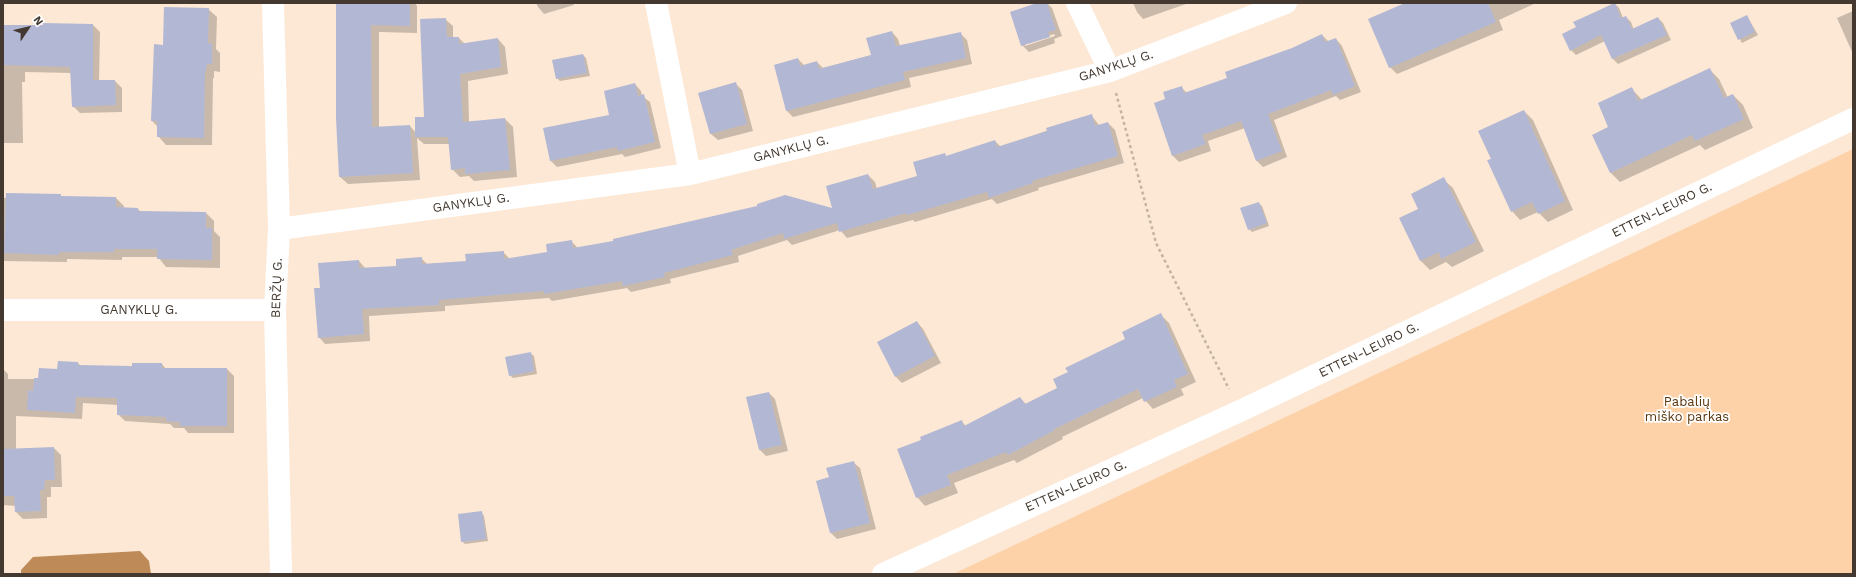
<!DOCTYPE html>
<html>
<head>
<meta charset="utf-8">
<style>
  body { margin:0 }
  #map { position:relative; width:1856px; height:577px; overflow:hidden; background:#fce8d5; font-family:"Work Sans",sans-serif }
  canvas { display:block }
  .frame { position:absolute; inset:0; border:4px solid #433930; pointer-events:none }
  .north { position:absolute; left:8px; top:8px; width:40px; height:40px; -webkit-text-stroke:3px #fff; paint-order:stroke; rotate:55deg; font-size:11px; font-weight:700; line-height:16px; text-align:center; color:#433930 }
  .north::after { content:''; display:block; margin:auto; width:14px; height:18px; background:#433930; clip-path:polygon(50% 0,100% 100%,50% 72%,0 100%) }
</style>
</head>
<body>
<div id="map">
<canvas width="1856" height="577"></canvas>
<div class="frame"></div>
<div class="north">N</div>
</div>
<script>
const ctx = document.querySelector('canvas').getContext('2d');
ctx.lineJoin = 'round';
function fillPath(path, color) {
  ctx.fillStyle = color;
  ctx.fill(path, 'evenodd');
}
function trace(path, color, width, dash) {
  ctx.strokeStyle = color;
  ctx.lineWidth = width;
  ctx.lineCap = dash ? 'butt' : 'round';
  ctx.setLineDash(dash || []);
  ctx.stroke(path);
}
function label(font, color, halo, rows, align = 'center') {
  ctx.font = font + ' "Work Sans",sans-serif';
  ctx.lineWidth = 3.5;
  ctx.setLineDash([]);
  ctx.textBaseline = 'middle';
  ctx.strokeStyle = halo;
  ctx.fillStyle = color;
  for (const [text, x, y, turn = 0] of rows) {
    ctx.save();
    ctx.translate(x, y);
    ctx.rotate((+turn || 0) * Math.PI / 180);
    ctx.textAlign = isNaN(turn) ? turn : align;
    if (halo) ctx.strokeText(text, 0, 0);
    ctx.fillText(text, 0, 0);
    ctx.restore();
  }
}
const green = new Path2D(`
  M1853,149V574H953L1849,151Z`);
const water = new Path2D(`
  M140,551L149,561L151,574H21V570L33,557Z`);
const shadow = new Path2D(`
  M337,3H415L417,6V33L379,32V128L410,126L416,133L425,118L445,19L453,26V38H459L465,44L498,39L505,47L508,74L468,81L469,122L505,119L513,127L517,177L474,181L469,176L460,177L452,169L450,144H424L417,138L420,180L348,184L340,177Z
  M536,3H573L574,5L544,14L538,7Z
  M1041,3H1047L1052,8L1062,36L1054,39L1055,43L1029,52L1022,45ZM1054,34L1055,36L1025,46V44Z
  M1133,3H1189L1143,19L1137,12Z
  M1408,3H1536L1499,20L1503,30L1397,74L1390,67Z
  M1614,3L1619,8L1623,18L1626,17L1631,22L1634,30L1658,18L1663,23L1671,40L1618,64L1613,59L1605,41L1576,55L1571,50L1577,27L1575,23Z
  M208,9L217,17L216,49L220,53V72L214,71V78H213L212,145H166L158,136V127L152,121L164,46Z
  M1853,11V54L1837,18Z
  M1747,16L1758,35L1742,43L1732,24Z
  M93,25L100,32L99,81H115L122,88V112L80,113L73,106L71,73L25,72V82H22L23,143H3V26Z
  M892,32L898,39L900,46L960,33L967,40L972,64L909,78L911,87L793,117L787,111L775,65L798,59L805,66L817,62L823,68L872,55Z
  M1322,35L1329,42L1336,39L1342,46L1361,92L1340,100L1336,96L1274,120L1287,157L1263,167L1257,161L1245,128L1208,141L1211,151L1179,162L1173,156L1166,100L1181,87L1187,93L1228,79Z
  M583,55L586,58L590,76L560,81L557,78Z
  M1710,70L1719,79L1728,98L1733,95L1743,105L1753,128L1705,150L1700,145L1620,182L1611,173L1593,135L1610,127L1632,89L1642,100Z
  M735,83L742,90L753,131L718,140L711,134L700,94Z
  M635,84L641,91L642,96L650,102L661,148L625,157L622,154L557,167L550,160L610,115Z
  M1524,111L1533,120L1573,210L1548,222L1538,212L1520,220L1512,211Z
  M1091,115L1099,125L1108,123L1115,130L1124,163L1038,188L1039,190L997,204L992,199L915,222L913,220L847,238L840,230L792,245L787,240L738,256L739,262L670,279L671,283L631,292L627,288L552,301L549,298L445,306V311L369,316L370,341L325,344L319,337L321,289L359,261L365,268L397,267L421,258L427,264L467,262L503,252L510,259L548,253L571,241L578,248L834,210L868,175L875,182L877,189L918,177L944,154L947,157L995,141L1001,147Z
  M1443,179L1453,188L1484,251L1452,267L1446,262L1430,270L1421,261L1400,218L1419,209Z
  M60,195L63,198H116L124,206V209H138L141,212L206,213L214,221V231L220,237V268L166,267L158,257H122V260L67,259V262L3,261V198Z
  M1258,203L1262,206L1269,226L1252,232L1249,229Z
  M1161,315L1169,323L1196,382L1181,389L1184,395L1153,409L1143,398L1062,437L1063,439L1017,463L1014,460L954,483L958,493L925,506L917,497L923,440L962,422L966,426L1020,398L1027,405L1058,388L1069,373L1126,339Z
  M917,322L923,329L941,363L902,383L896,377Z
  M530,353L534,356L537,374L513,378L510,375Z
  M78,363L81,366L133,368L162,364L166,369H227L234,376V433H188L184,428H174L170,424L125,421L118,414V405L83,403L82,419L16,416V449L54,448L61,455L62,487H51V497H47V518L23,519L16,512V506L3,505V369L8,374V379H39Z
  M769,393L775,399L788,451L766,456L760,450Z
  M853,462L860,468L876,529L837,539L831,533L830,478Z
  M481,512L484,516L488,541L465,544L462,541Z`);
const building = new Path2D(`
  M336,3H410V26L371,25L372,127L410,125L413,173L339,177L336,118Z
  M1037,3H1047L1056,30L1048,32L1050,37L1021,46L1010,12Z
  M1405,3H1488L1496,22L1389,68L1368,19Z
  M1615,3L1621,18L1626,16L1632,29L1658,17L1667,35L1612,59L1601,35L1570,51L1562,34L1576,27L1573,22Z
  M164,7L209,8L208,43L212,44V64H207L206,71H205L204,138L157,137V121H151L154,44L163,45Z
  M1747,15L1755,32L1738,40L1730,23Z
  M446,18L447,37H459V44L498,38L501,67L460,74L463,122L505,118L510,170L465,174V168L451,170L448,137H415V117H424L420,19Z
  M43,23L93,24V80H115L116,105L72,107L70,67L3,65V25H43Z
  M892,31L896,46L961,32L966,58L903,72L905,80L786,111L774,65L798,58L800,66L817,61L819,69L871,55L866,38Z
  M1322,34L1325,42L1336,38L1355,86L1333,95L1331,90L1268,114L1282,151L1256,161L1241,121L1202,135L1206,144L1172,156L1154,103L1165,99L1163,92L1182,86L1184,93L1227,78L1225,72L1292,48Z
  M583,54L587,73L556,79L552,60Z
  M1710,68L1724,98L1733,94L1744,119L1695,141L1692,135L1610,173L1592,135L1608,127L1598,103L1632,87L1638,101Z
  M736,82L747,124L710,134L698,93Z
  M635,83L638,96L644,94L655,142L618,151L617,147L550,161L543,128L609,115L604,91Z
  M1524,110L1565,201L1538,214L1532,202L1511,212L1487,160L1491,159L1478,131Z
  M1092,114L1095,126L1108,122L1118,156L1032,181L1033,183L989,198L987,192L907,215L906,213L839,232L837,223L784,239L783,233L731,250L733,255L664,273L665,277L623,286L622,281L544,294V291L439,300V305L362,309L364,334L318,338L314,288H320L318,263L359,260V268L396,266V259L422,257V264L466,261L465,254L504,251V259L547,252L546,244L572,240L573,248L613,241V239L757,206V204L785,195L832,208L826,186L868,174L873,189L917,176L913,162L945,153L946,156L995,140L997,147L1047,131L1046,128Z
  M1444,177L1476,242L1441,259L1439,252L1420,261L1399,218L1418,209L1411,194Z
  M6,193L61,194V196L116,197V207L138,208V211L206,212V228H212V260L157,259V249H114V252H59V255L4,253Z
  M1259,202L1267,223L1248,230L1240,208Z
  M1161,313L1188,374L1174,380L1177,387L1144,402L1138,389L1054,429L1055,430L1008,455L1006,452L947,475L951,485L916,498L897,449L921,440L920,437L962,420L964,426L1020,397L1025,404L1057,388L1053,379L1068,372L1065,368L1125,339L1122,332Z
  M917,321L935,356L895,377L877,342Z
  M531,352L534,371L509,376L505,357Z
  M58,361L78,362V365L132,366V363H162V368H227V426H180V422L166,421V417L117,415V398L76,397L75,413L27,410L28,390L33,391L34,378H38L39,368L57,369Z
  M769,392L782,445L759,450L746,397Z
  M54,447L55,480H45L44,490H40L41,511L15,512L14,496H3V449Z
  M854,461L870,523L830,533L816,481L829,477L826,468Z
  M482,511L486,539L461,542L458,514Z`);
const path = new Path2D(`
  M1116,93L1156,243L1229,389`);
const minor = new Path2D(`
  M273,3L279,229L275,310L281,574
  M656,3L690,174
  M1077,3L1110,71
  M279,229L690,174L1110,71L1286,3
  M3,310H275
  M883,574L1240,411L1853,119`);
const streetNames = [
  ["GANYKLŲ G.",1116,66,-18],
  ["GANYKLŲ G.",791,149,-14],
  ["GANYKLŲ G.",471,203,-8],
  ["ETTEN-LEURO G.",1662,210,-26],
  ["BERŽŲ G.",277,288,-88],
  ["GANYKLŲ G.",139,310],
  ["ETTEN-LEURO G.",1369,350,-26],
  ["ETTEN-LEURO G.",1076,486,-24]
];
const parkNames = [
  ["Pabalių",1687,402],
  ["miško parkas",1687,417]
];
fillPath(green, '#fed2a9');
fillPath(water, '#be8a57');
fillPath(shadow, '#0003');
fillPath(building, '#b2b7d4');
trace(path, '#c4b3a3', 2.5, [3, 3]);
trace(minor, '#fff', 22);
label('13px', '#433930', '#fff', streetNames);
label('13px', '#5b370e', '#fff', parkNames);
</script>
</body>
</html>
